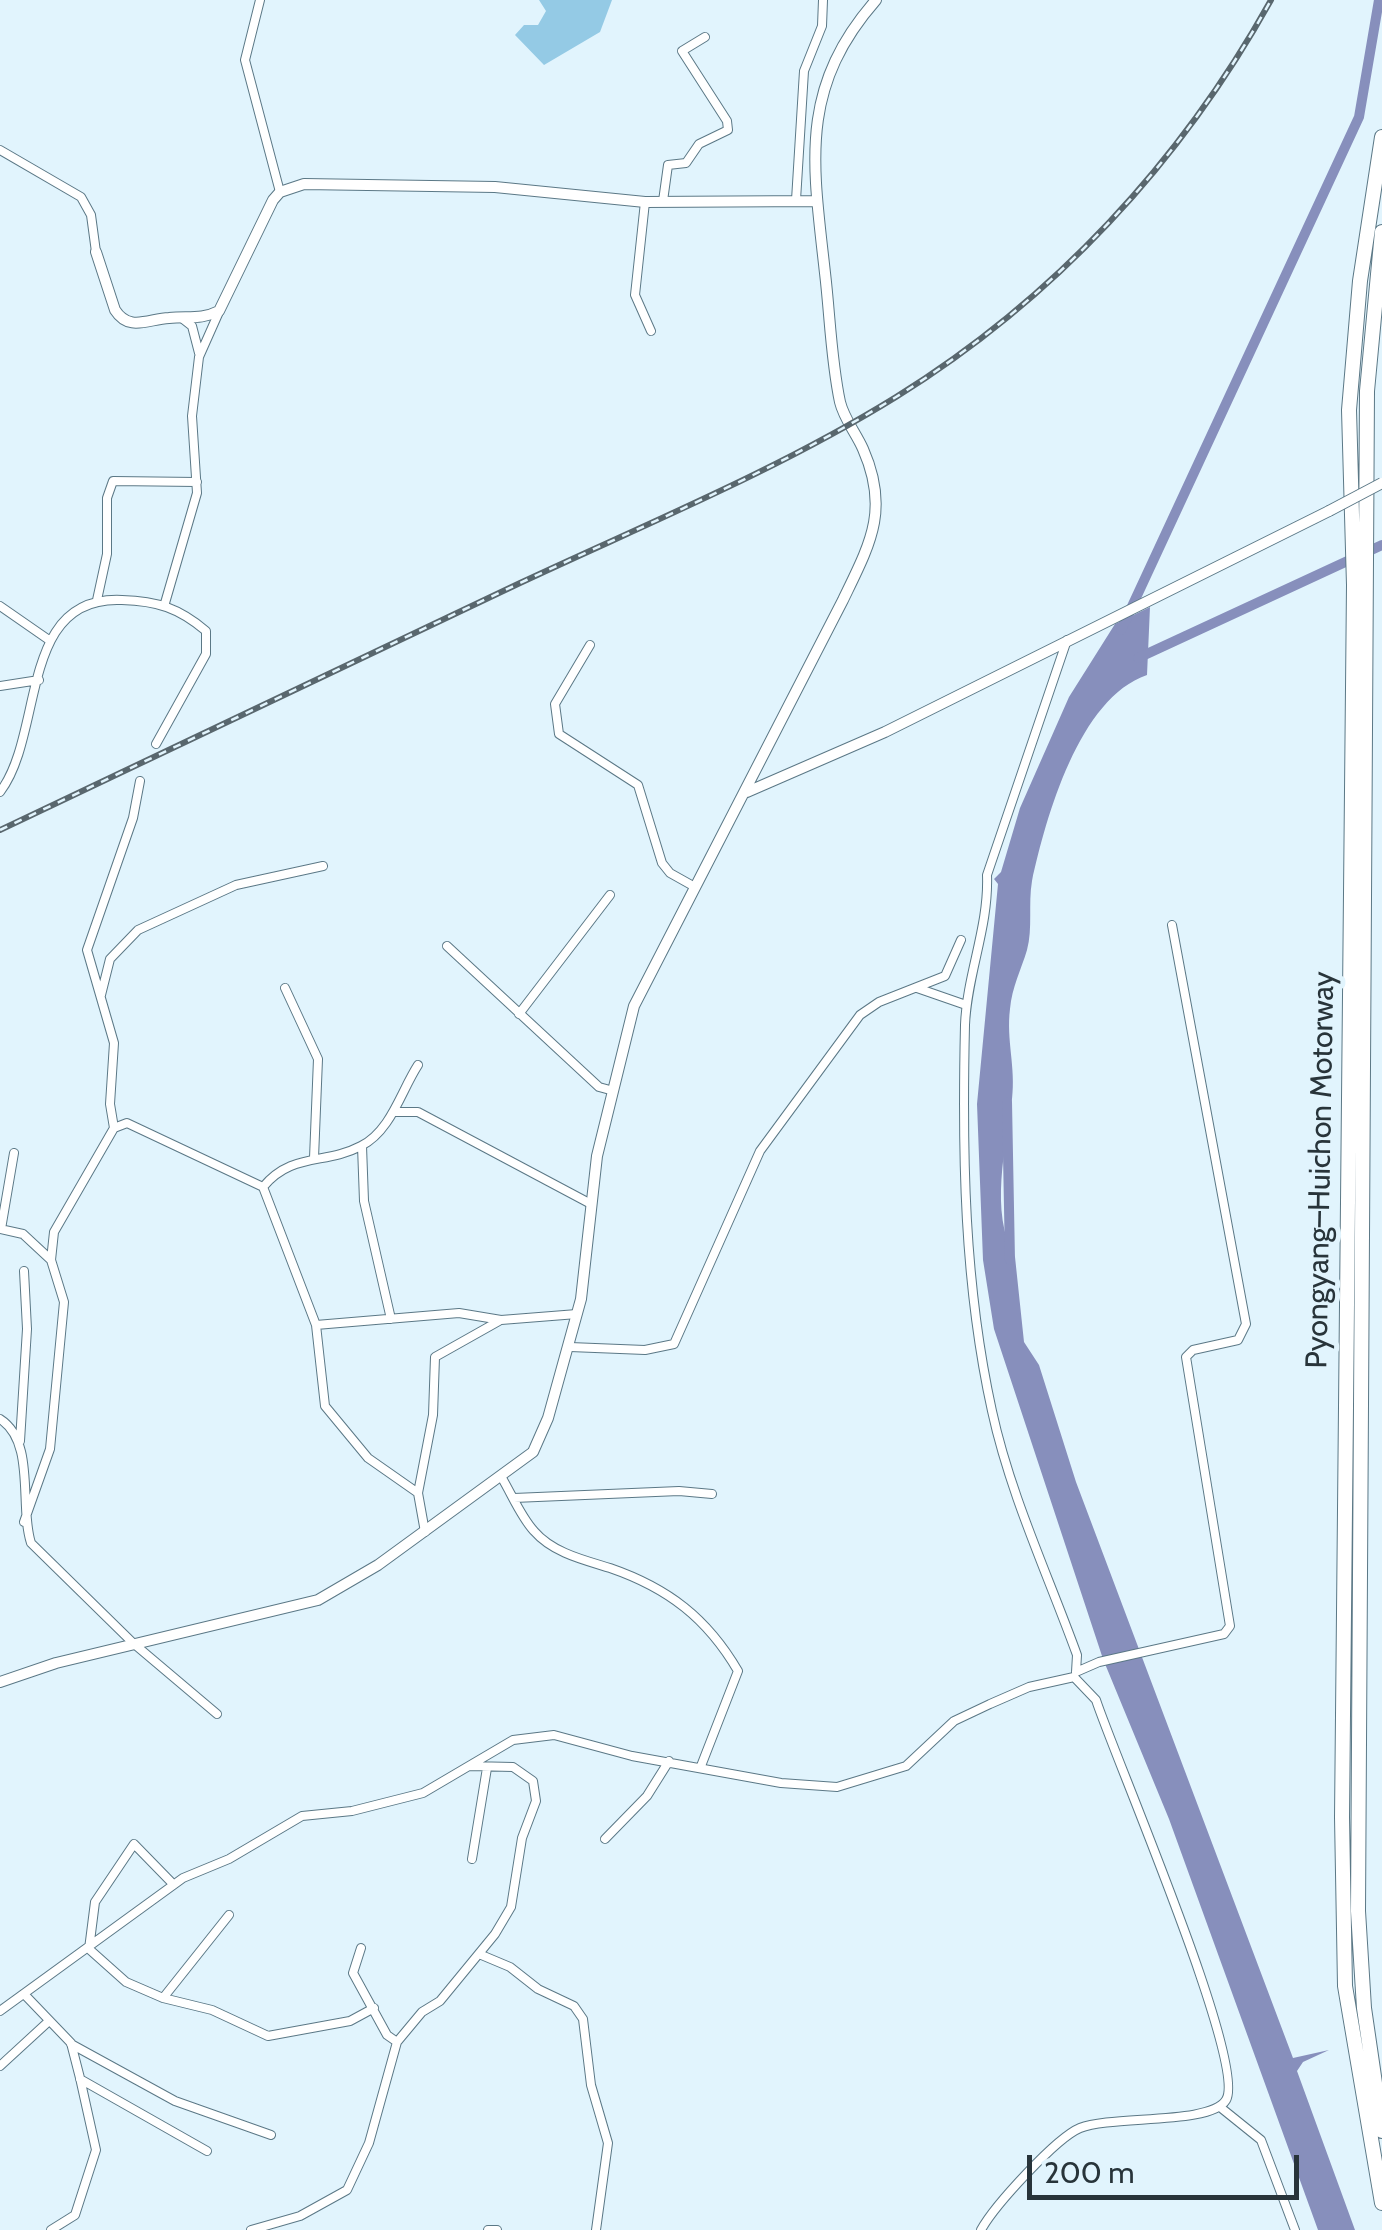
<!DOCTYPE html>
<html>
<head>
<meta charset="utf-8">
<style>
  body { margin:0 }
  #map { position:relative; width:1382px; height:2230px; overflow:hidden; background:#e1f4fd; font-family:Cabin,sans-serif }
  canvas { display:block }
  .scale { position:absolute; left:1027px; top:2155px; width:272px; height:45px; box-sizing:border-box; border:5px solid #28343a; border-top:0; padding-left:12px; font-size:30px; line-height:35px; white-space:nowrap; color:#28343a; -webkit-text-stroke:8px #e1f4fd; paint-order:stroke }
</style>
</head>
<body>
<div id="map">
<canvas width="1382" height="2230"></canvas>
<div class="scale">200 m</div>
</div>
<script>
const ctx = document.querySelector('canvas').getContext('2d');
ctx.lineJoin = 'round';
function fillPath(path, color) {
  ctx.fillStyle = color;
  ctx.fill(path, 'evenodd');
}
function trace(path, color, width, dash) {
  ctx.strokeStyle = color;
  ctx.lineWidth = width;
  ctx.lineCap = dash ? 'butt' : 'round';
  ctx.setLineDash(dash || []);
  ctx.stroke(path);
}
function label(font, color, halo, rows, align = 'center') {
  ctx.font = font + ' Cabin,sans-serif';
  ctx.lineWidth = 10;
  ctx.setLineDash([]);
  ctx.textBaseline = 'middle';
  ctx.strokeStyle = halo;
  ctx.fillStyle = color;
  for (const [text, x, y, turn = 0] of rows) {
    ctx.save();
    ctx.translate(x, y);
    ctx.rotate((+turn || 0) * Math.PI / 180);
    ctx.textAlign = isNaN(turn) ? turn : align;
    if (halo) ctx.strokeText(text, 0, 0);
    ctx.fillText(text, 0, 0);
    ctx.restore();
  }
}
const forest = new Path2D(`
  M539,0H612L600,32L544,65L515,35L524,25H538L546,11Z`);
const water = new Path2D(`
  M1150,607L1147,675C1079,698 1046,817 1032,881C1028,904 1033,928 1027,950C1021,970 1012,987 1010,1009C1006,1040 1016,1067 1012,1099C1006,1146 989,1213 1015,1257L1024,1342L1039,1365L1076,1482L1293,2058L1329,2050L1303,2062L1297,2071L1355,2230H1318L1169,1819L1103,1659L994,1329L983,1260L977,1104L998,884L994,879L1001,872L1020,808L1069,697L1115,624Z`);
const canal = new Path2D(`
  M1121,630L1359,117L1379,0
  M1138,658L1382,545
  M1007,1102L1010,1260`);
const minor = new Path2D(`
  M260,0L245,60L280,192
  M0,150L81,197L91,215L96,252
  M796,200L804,71L822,26L823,0
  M663,201L668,165L686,163L699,144L728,130L727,121L682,51L705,37
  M645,202L635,295L651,331
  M183,319L192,326L199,353
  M97,600L107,554V498L113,481L197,482
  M165,603L197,493L192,416L199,357L219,312
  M0,606L49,640
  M1067,640L987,875C989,927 967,974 965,1025C962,1155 964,1284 992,1411C1010,1494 1048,1575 1077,1655L1076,1672
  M590,645L555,704L559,734L638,785L662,863L670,873L695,887
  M0,686L39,680
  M0,792C45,733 18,595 122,600C157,601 179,608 206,631V654L156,744
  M447,946L599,1087L610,1090
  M285,988L318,1059L314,1158
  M917,988L966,1005
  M101,995L110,959L138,930L236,885L323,866
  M519,1014L610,895
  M395,1112H418L591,1204
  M114,1128L110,1104L114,1043L87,950L133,818L140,781
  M362,1146L364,1201L391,1319
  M263,1187C292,1152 325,1165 361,1146C391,1131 401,1091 418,1065
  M0,1229L23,1234L51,1260
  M1,1229L14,1153
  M316,1325L459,1313L501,1320L577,1314
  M570,1347L645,1350L674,1344L760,1151L860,1015L879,1002L945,976L961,940
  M0,1419C36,1442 19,1506 31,1543L133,1643L217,1714
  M20,1441L27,1329L24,1271
  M502,1478C512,1495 521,1517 534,1531C553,1553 584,1560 610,1568C668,1588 707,1618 738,1671L701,1766
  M418,1493L433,1415L435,1357L499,1321
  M514,1498L679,1491L712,1494
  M24,1522L50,1449L64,1302L51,1260L54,1232L114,1128L127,1123L263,1187L316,1325L325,1406L368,1458L418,1493L425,1532
  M1076,1672L1099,1662L1224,1634L1230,1626L1186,1357L1193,1350L1238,1340L1246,1324L1172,925
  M605,1839L647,1796L669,1761
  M472,1859L487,1768
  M173,1884L134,1844L95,1902L89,1949L126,1982L163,1998L212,2010L268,2036L350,2021L374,2008
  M361,1948L353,1973L387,2035L397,2042
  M479,1954L510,1967L538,1989L574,2006L583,2019L591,2085L608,2143L596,2230
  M24,1994L71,2043L80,2078L96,2150L75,2215L51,2230
  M163,1998L229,1915
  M0,2011L183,1878L229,1859L302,1816L352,1811L423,1793L513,1740L554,1735L632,1756L781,1783L837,1787L906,1766L954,1721L990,1704L1029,1687L1074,1677L1096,1700C1115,1758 1248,2065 1226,2100C1211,2125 1112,2115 1080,2128C1056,2138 994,2206 981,2230
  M71,2044L175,2101L271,2135
  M0,2066L49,2021
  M80,2079L207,2151
  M1220,2107L1261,2140L1295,2230
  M251,2230L300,2216L347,2190L369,2143L397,2042L422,2012L440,2001L495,1934L511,1907L522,1838L536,1801L533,1781L513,1767L470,1766
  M488,2230H497`);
const tertiary = new Path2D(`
  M96,252L115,310C129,332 148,319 169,318C188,316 201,320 219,311L273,200L280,192L304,184L495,187L645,202L817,201
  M747,792L885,732L1329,511
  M0,1682L56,1663L318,1600L378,1565L533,1452L548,1418L581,1299L597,1156L634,1006L843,600C870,544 890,510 863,449C856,433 844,419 840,402C831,360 830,315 825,273C813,164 798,89 876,0`);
const motorway = new Path2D(`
  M1382,137L1360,281L1349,410L1354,585L1342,1817L1345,1986L1382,2203
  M1382,232L1367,391L1358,1911L1364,2008L1382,2131`);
const rail = new Path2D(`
  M0,830C173,748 347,665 520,583C646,524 778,470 896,397C1054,299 1181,162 1271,0`);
const tertiaryBridge = new Path2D(`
  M1329,511L1382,483`);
const streetNames = [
  ["Pyongyang–Huichon Motorway",1321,1170,-89]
];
fillPath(forest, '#94cae5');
fillPath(water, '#878fbc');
trace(canal, '#878fbc', 10);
trace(minor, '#5b7886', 10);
trace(tertiary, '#5b7886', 12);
trace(motorway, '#5b7886', 16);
trace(minor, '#fff', 8);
trace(tertiary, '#fff', 10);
trace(motorway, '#fff', 14);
trace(rail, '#59676e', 6);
trace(rail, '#e1f4fd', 2.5, [8]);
trace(tertiaryBridge, '#5b7886', 12, []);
trace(tertiaryBridge, '#fff', 10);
label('30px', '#28343a', '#e1f4fd', streetNames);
</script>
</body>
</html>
